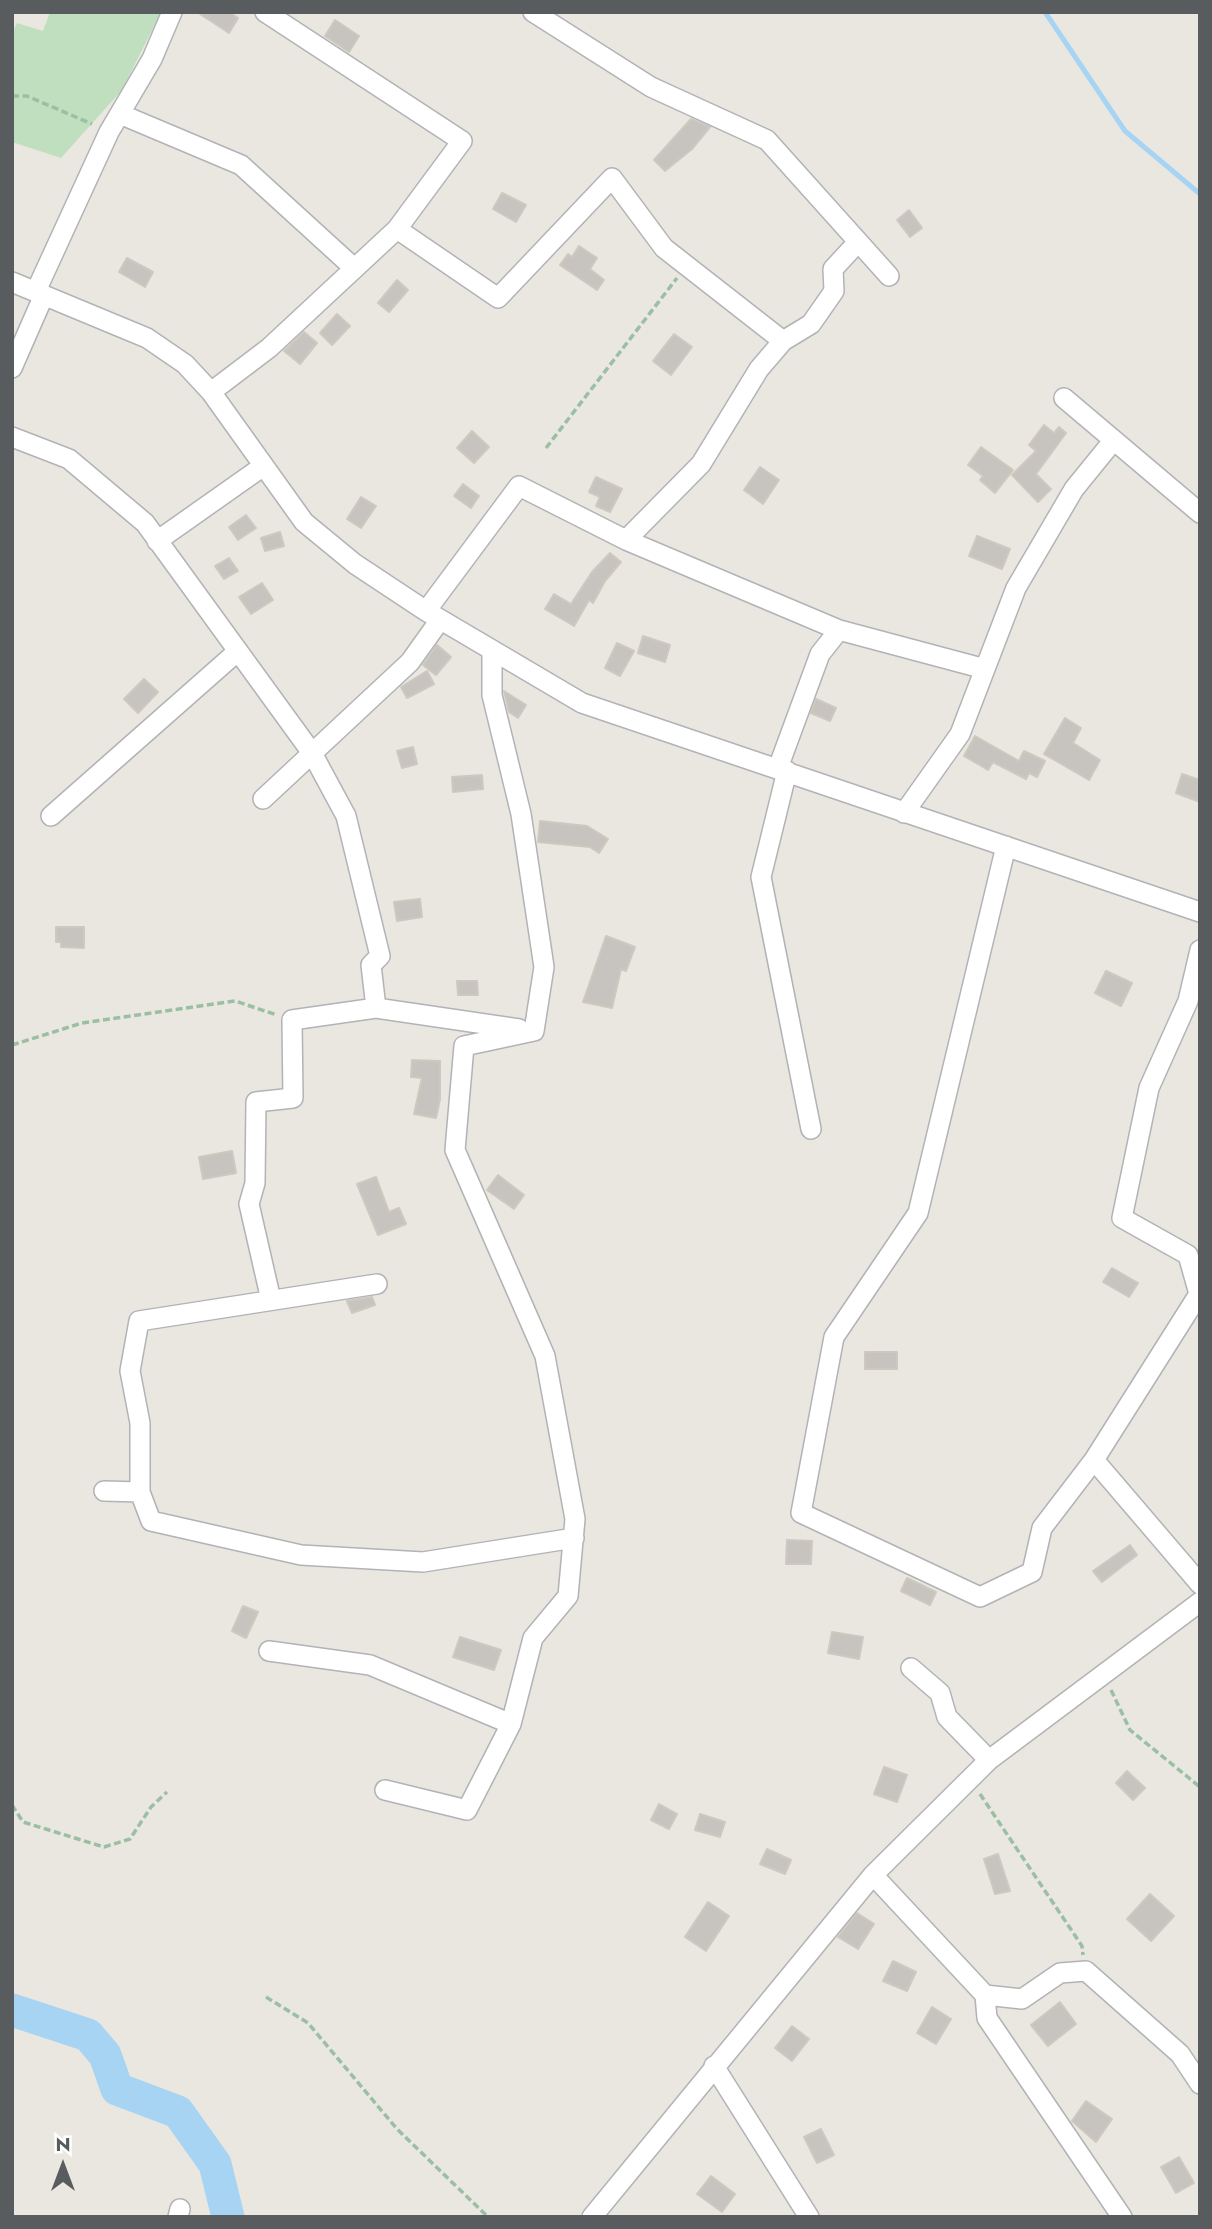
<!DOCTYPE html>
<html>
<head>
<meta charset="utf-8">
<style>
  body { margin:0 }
  #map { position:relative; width:1212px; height:2229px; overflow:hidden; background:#eae7e0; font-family:Jost,sans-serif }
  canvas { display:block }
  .frame { position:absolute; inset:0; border:14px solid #595c5f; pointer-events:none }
  .north { position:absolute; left:28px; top:2131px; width:70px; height:70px; -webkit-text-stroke:5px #fff; paint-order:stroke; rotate:0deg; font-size:19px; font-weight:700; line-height:28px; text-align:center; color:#595c5f }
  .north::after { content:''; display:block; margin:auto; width:24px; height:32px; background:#595c5f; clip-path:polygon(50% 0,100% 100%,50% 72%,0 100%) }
</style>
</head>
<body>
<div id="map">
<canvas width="1212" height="2229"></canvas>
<div class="frame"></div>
<div class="north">N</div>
</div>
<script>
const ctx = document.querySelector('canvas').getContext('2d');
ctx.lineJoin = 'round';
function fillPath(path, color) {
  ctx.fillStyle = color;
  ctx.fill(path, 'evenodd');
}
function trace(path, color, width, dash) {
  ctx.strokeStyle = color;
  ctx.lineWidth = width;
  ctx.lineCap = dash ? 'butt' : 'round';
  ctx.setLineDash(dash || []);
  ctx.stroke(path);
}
const green = new Path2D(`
  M50,12H161L122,90L61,158L12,142V34L17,23L43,31Z`);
const stream = new Path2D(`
  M1045,12L1125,131L1200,194`);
const river = new Path2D(`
  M12,2010L88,2035L105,2055L117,2089L178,2112L215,2164L228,2217`);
const building = new Path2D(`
  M197,12H229L238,18L229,33Z
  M335,20L359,36L349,52L325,36Z
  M691,119L710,127L692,149L665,171L654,160Z
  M502,193L526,205L516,222L493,209Z
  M909,210L922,228L910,237L897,220Z
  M579,246L597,258L590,269L604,280L597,290L560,265L568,254L572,257Z
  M127,258L153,272L145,287L119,272Z
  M397,280L408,290L389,312L378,303Z
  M337,314L350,326L332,345L320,333Z
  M304,332L317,343L300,364L284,351Z
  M674,334L692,347L671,375L653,361Z
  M1044,425L1054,433L1059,427L1066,433L1036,474L1051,489L1038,502L1012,475L1036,451L1029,445Z
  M472,431L489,447L474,463L457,448Z
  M981,447L1013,470L995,493L980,480L983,476L968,465Z
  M760,467L779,480L763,504L744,490Z
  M596,477L622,489L610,512L596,506L600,497L589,492Z
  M463,484L479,496L471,508L454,496Z
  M361,497L376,506L361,528L347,519Z
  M246,515L256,528L238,540L229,527Z
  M280,532L284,546L265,551L261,538Z
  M977,536L1010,549L1002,569L969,556Z
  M610,553L621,562L605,581L593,603L589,600L574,626L545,609L554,594L571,604L592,572Z
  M229,558L238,571L224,579L215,566Z
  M262,583L273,600L251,614L239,597Z
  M643,636L670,645L665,662L638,653Z
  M617,643L634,651L620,676L605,668Z
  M437,645L451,657L436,675L423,665Z
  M427,671L434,684L407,698L401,687Z
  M144,679L158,692L138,713L124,699Z
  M504,691L526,705L518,718L509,712Z
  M816,699L836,708L830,721L811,713Z
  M1065,718L1081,728L1073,743L1100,760L1089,780L1044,754Z
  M975,736L1019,761L1024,751L1045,761L1037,777L1029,773L1026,779L993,762L988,770L964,756Z
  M413,747L417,764L402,768L397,751Z
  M1182,774L1200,780V802L1176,793Z
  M482,775L483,789L453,792L452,777Z
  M540,821L587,826L608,839L599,853L590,847L538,842Z
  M420,899L422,917L397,921L394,902Z
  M56,927H84V948L61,947V942H56Z
  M606,936L635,947L626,971L621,969L612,1008L583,1002Z
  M1106,971L1132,983L1121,1006L1095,993Z
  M457,981H477L478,995H458Z
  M412,1060L440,1061V1099L436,1118L414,1114L422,1078L411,1077Z
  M232,1151L236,1173L203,1179L199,1157Z
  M498,1175L524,1195L514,1209L487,1190Z
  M376,1177L389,1212L399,1208L406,1224L378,1235L357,1184Z
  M1112,1268L1138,1283L1129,1297L1103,1282Z
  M372,1297L375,1305L352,1313L347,1301Z
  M865,1352H897V1369H865Z
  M787,1540L812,1541L811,1564H786Z
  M1130,1545L1137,1555L1102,1582L1093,1571Z
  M907,1578L936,1592L930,1605L901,1591Z
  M243,1606L258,1612L246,1638L232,1631Z
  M832,1632L863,1637L859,1659L828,1653Z
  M460,1637L501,1650L494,1670L453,1657Z
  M884,1767L907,1775L897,1802L874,1794Z
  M1127,1771L1145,1788L1133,1800L1116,1783Z
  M659,1804L677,1814L669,1829L651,1820Z
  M700,1814L725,1822L720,1837L695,1830Z
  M767,1849L791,1860L785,1874L760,1864Z
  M998,1854L1010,1891L995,1894L984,1859Z
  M1150,1894L1174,1916L1151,1941L1127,1919Z
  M708,1902L729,1916L706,1951L685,1937Z
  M857,1913L874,1924L858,1949L838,1937Z
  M893,1961L916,1972L907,1991L883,1981Z
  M1060,2002L1076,2024L1048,2046L1031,2025Z
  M932,2007L951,2019L936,2044L917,2033Z
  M792,2026L809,2039L792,2061L775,2048Z
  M1086,2101L1112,2119L1096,2142L1072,2121Z
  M821,2129L834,2155L817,2163L804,2137Z
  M1179,2157L1194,2183L1176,2193L1161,2167Z
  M711,2176L735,2194L722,2212L697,2194Z`);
const path = new Path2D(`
  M12,96H27L92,124
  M546,448L677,278
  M12,1045L82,1023L235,1001L277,1015
  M1111,1690L1130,1730L1200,1787
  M980,1794L1082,1946L1083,1955
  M12,1805L23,1822L104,1847L130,1839L151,1807L167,1792
  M266,1997L308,2023L397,2129L488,2217`);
const minor = new Path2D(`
  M533,12L651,87L767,140L889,276
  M120,114L241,165L354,268
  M397,229L498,298L612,178L664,248L783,341L759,369L701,464L626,540L519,486L426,611
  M12,282L147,338L185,364L211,392L304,522L355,564L426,611L582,703L1200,912
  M36,291L109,132L152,59L172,12
  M783,341L811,324L834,291L833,269L858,242
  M12,368L44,295
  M211,392L269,348L397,229L462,141L265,12
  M1064,398L1200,513
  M12,437L69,459L145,523L312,753L346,816L380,956L371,965L376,1008
  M626,540L839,630L985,669
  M157,541L262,467
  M778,768L820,654L839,630
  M787,771L761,877L811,1129
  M263,799L410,662L440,620
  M904,813L960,734L1016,588L1074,489L1113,441
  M51,816L238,651
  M1006,846L918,1213L834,1337L801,1513L980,1597L1032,1572L1042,1528L1094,1460
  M1200,950L1188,1001L1149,1088L1122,1218L1188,1255L1199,1294L1094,1460L1200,1584
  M271,1300L249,1204L255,1183L256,1102L293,1098L292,1020L376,1008L519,1029
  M104,1491L140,1492L151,1521L301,1555L423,1562L574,1538
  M140,1492V1423L130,1371L139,1321L377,1284
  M269,1651L370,1665L511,1724L533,1638L568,1596L575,1519L545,1356L455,1150L464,1046L534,1031L544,967L521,814L492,695V650
  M911,1668L940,1693L947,1717L989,1760
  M385,1790L467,1810L511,1724
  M873,1875L985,1995L1022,1999L1060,1973L1086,1971L1180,2054L1200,2084
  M985,1995L987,2018L1122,2217
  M714,2066L809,2217
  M178,2217L180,2209
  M592,2217L873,1875L989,1760L1200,1602`);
fillPath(green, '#c0dfbf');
trace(stream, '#a7d4f3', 5);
trace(river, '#a7d4f3', 33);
fillPath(building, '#c7c4bf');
trace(building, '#cdc9bf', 2);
trace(minor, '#b1b3b6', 22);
trace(path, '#9abfa3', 3.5, [7, 3.5]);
trace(minor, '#fff', 19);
</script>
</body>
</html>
